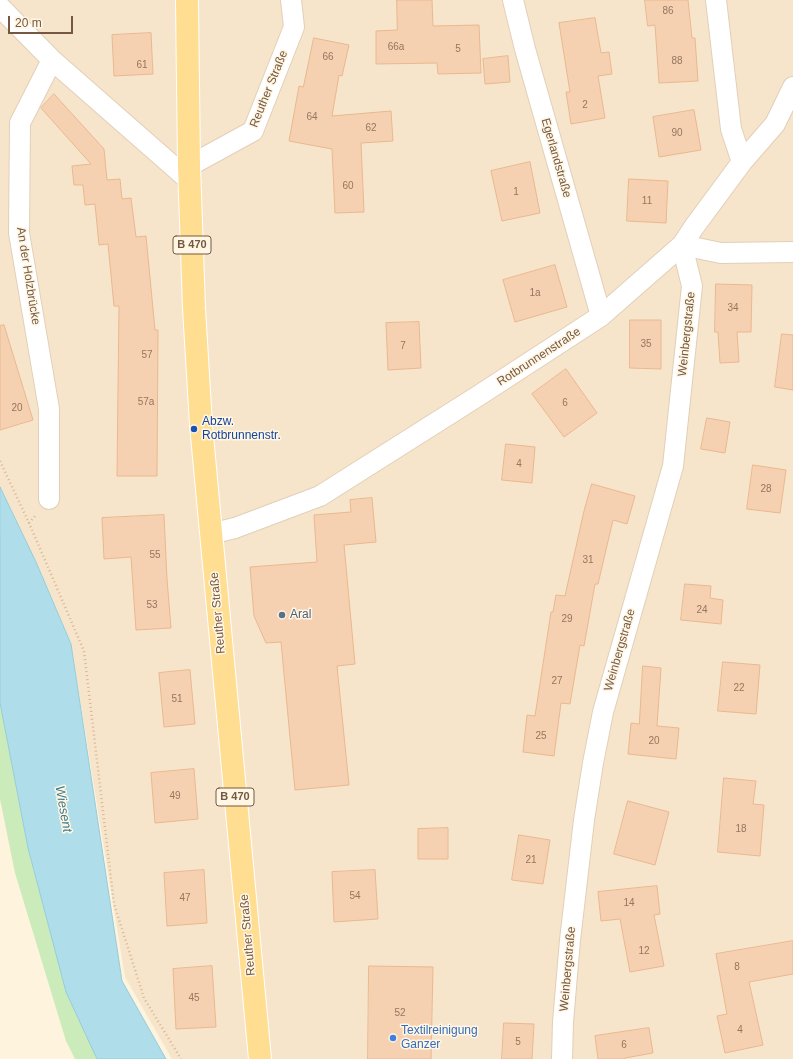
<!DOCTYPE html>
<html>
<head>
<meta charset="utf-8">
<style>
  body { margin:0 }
  #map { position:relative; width:793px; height:1059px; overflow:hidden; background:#fef3dc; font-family:Arial,sans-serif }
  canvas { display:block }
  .scale { position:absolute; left:8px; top:16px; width:65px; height:18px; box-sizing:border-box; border:2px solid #755843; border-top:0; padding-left:5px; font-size:12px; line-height:14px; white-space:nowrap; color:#755843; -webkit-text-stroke:3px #fff6e4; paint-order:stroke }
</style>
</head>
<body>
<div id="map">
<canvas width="793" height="1059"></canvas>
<div class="scale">20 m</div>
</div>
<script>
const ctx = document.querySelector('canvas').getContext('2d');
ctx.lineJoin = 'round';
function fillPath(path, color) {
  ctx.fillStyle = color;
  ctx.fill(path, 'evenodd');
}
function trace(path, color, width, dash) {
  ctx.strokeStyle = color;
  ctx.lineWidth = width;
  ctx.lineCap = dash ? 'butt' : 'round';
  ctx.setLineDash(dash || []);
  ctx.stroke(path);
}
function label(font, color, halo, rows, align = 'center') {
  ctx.font = font + ' Arial,sans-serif';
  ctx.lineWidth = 3;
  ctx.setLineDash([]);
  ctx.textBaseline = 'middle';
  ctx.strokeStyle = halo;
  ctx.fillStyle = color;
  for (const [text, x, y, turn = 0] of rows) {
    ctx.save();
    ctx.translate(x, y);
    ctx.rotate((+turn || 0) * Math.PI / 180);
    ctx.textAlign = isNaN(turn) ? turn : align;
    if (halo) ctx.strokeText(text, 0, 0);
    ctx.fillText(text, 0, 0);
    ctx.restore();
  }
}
const residential = new Path2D(`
  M0,0H793V1059H172L125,977L71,644L36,562L0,487Z`);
const green = new Path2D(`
  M0,703L28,848L66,991L97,1059H75L66,1041L15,873L0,799Z`);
const water = new Path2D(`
  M0,487L36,562L71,644L122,981L166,1059H97L66,992L28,848L0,703Z`);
const building = new Path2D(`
  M397,0H432L433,26L479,25L481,73L438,74L437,63L376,64V31L397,30Z
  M645,0H688L692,38H695L698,81L659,83L655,25L648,26Z
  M595,18L601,53L609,52L612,74L598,76L605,118L571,124L566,92H570L559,23Z
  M151,33L153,74L114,76L112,35Z
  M314,38L349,45L342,76L339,75L332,116L391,111L393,141L361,143L364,212L335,213L332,149L289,141L299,86L303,87Z
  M508,56L510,82L485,84L483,59Z
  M54,94L104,149L107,180L120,179L122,199L131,198L136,237L146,236L155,330H158L157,476H117L119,306H114L108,244L99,245L95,204L85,205L83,185H74L72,166L91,164L41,108Z
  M694,110L701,150L659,157L653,117Z
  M530,162L540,213L502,221L491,171Z
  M629,179L668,181L666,223L627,221Z
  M555,265L567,307L515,322L503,280Z
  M716,284L752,285L751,332H737L739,362L720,363L718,332H715Z
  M630,320H661V369L630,368Z
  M419,322L421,368L388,370L386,323Z
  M4,325L33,420L0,430V326Z
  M782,334L793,335V390L775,387Z
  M566,369L597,413L564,437L532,394Z
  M707,418L730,422L725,453L701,449Z
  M506,444L535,447L532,483L502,480Z
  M753,465L786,470L780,513L747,509Z
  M592,484L635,496L627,524L613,520L598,584H595L584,646L580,645L570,704L561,703L554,756L523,752L527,715L535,716L551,612H553L556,595L565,596L584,511Z
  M372,498L376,542L344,545L355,664L337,666L349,785L295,790L281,642L266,643L254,616L250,567L317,562L314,515L351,512L350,500Z
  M164,515L167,579L171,628L136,630L131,557L104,559L102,518Z
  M685,584L711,586L710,598L723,600L721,624L681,620Z
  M723,662L760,665L756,714L718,711Z
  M643,666L661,668L657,726L679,728L676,759L628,754L631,723L639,724Z
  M190,670L195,724L164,727L159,673Z
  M194,769L198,819L155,823L151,773Z
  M724,778L756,781L753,804L764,805L760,856L718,852Z
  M628,801L669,812L655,865L614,854Z
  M448,828V859H418V829Z
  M519,835L550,840L543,884L512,880Z
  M204,870L207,923L167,926L164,873Z
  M375,870L378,919L334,922L332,872Z
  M657,886L660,914L654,915L664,966L630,972L620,919L601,921L598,892Z
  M793,941V974L749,982L763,1045L725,1053L717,1016L727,1014L716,954Z
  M212,966L216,1027L176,1029L173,969Z
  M369,966L433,967L431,1059H368Z
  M504,1023L534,1024L532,1059H502Z
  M649,1028L653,1053L625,1058V1059H598L595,1036Z`);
const path = new Path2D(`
  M0,461L29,523L84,651L114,904L144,998L181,1059
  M29,523L36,515`);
const street = new Path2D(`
  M513,0L525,49L601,316
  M716,0L731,129L742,162
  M0,7L52,60L190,181
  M189,166L253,131L294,27L291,0
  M49,499V409L19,233L20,123L52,60
  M210,534L235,528L320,496L478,396L601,316L682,245L694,227L742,162L775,124L793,87
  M562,1059L563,1022L570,940L584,820L593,763L603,712L673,466L692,286L682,245L721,253L793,252`);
const primary = new Path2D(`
  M187,0L189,166L194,308L201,425L260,1059`);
const markers = [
  [194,429,4,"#1a4fb4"],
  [282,615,4,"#5c6f8a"],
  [393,1038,4,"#3f7fe0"]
];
const numberNames = [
  ["86",668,11],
  ["66a",396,47],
  ["5",458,49],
  ["66",328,57],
  ["88",677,61],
  ["61",142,65],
  ["2",585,105],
  ["64",312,117],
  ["62",371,128],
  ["90",677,133],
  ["60",348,186],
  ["1",516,192],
  ["11",647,201],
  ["1a",535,293],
  ["34",733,308],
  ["35",646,344],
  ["7",403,346],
  ["57",147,355],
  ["57a",146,402],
  ["6",565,403],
  ["20",17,408],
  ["4",519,464],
  ["28",766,489],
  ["55",155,555],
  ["31",588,560],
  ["53",152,605],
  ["24",702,610],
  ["29",567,619],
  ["27",557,681],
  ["22",739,688],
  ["51",177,699],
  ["25",541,736],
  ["20",654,741],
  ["49",175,796],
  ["18",741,829],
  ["21",531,860],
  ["54",355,896],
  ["47",185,898],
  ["14",629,903],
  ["12",644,951],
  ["8",737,967],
  ["45",194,998],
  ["52",400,1013],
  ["4",740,1030],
  ["5",518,1042],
  ["6",624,1045]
];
const shields = [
  [192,245,38],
  [235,797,38]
];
const shieldNames = [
  ["B 470",192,245],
  ["B 470",235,797]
];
const streetNames = [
  ["Reuther Straße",269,89,-68],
  ["Egerlandstraße",556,158,74],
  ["An der Holzbrücke",28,276,81],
  ["Weinbergstraße",687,334,-84],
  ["Rotbrunnenstraße",539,357,-33],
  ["Reuther Straße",218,613,-95],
  ["Weinbergstraße",620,650,-74],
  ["Reuther Straße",248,935,-95],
  ["Weinbergstraße",568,969,-85]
];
const transitNames = [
  ["Abzw.",202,422],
  ["Rotbrunnenstr.",202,436]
];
const serviceNames = [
  ["Aral",290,615]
];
const shopNames = [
  ["Textilreinigung",401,1031],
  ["Ganzer",401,1045]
];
const waterNames = [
  ["Wiesent",63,809,80]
];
fillPath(residential, '#f6e5ca');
fillPath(green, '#cbecba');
fillPath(water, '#afdde9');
trace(water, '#95ccdb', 1);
fillPath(building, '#f6d1b1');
trace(building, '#eab890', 1);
trace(street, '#e2cfb8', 22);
trace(primary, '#fff', 24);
trace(path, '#dab495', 2.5, [1, 3]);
trace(street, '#fff', 20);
trace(primary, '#ffde92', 22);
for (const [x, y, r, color] of markers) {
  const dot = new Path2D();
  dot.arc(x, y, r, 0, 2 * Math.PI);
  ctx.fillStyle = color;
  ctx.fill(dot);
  trace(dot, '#fff6e4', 1.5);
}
label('10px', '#95765e', null, numberNames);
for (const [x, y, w] of shields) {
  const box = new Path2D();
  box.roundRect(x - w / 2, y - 9, w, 18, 3);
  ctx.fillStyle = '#fff6e4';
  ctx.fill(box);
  trace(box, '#755843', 1);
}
label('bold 11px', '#755843', null, shieldNames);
label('12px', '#755843', '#fff6e4', streetNames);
label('12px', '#164399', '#fff6e4', transitNames, 'left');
label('12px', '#4e5e75', '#fff6e4', serviceNames, 'left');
label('12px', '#366cbe', '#fff6e4', shopNames, 'left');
label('italic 13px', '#3c798b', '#fff6e4', waterNames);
</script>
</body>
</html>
